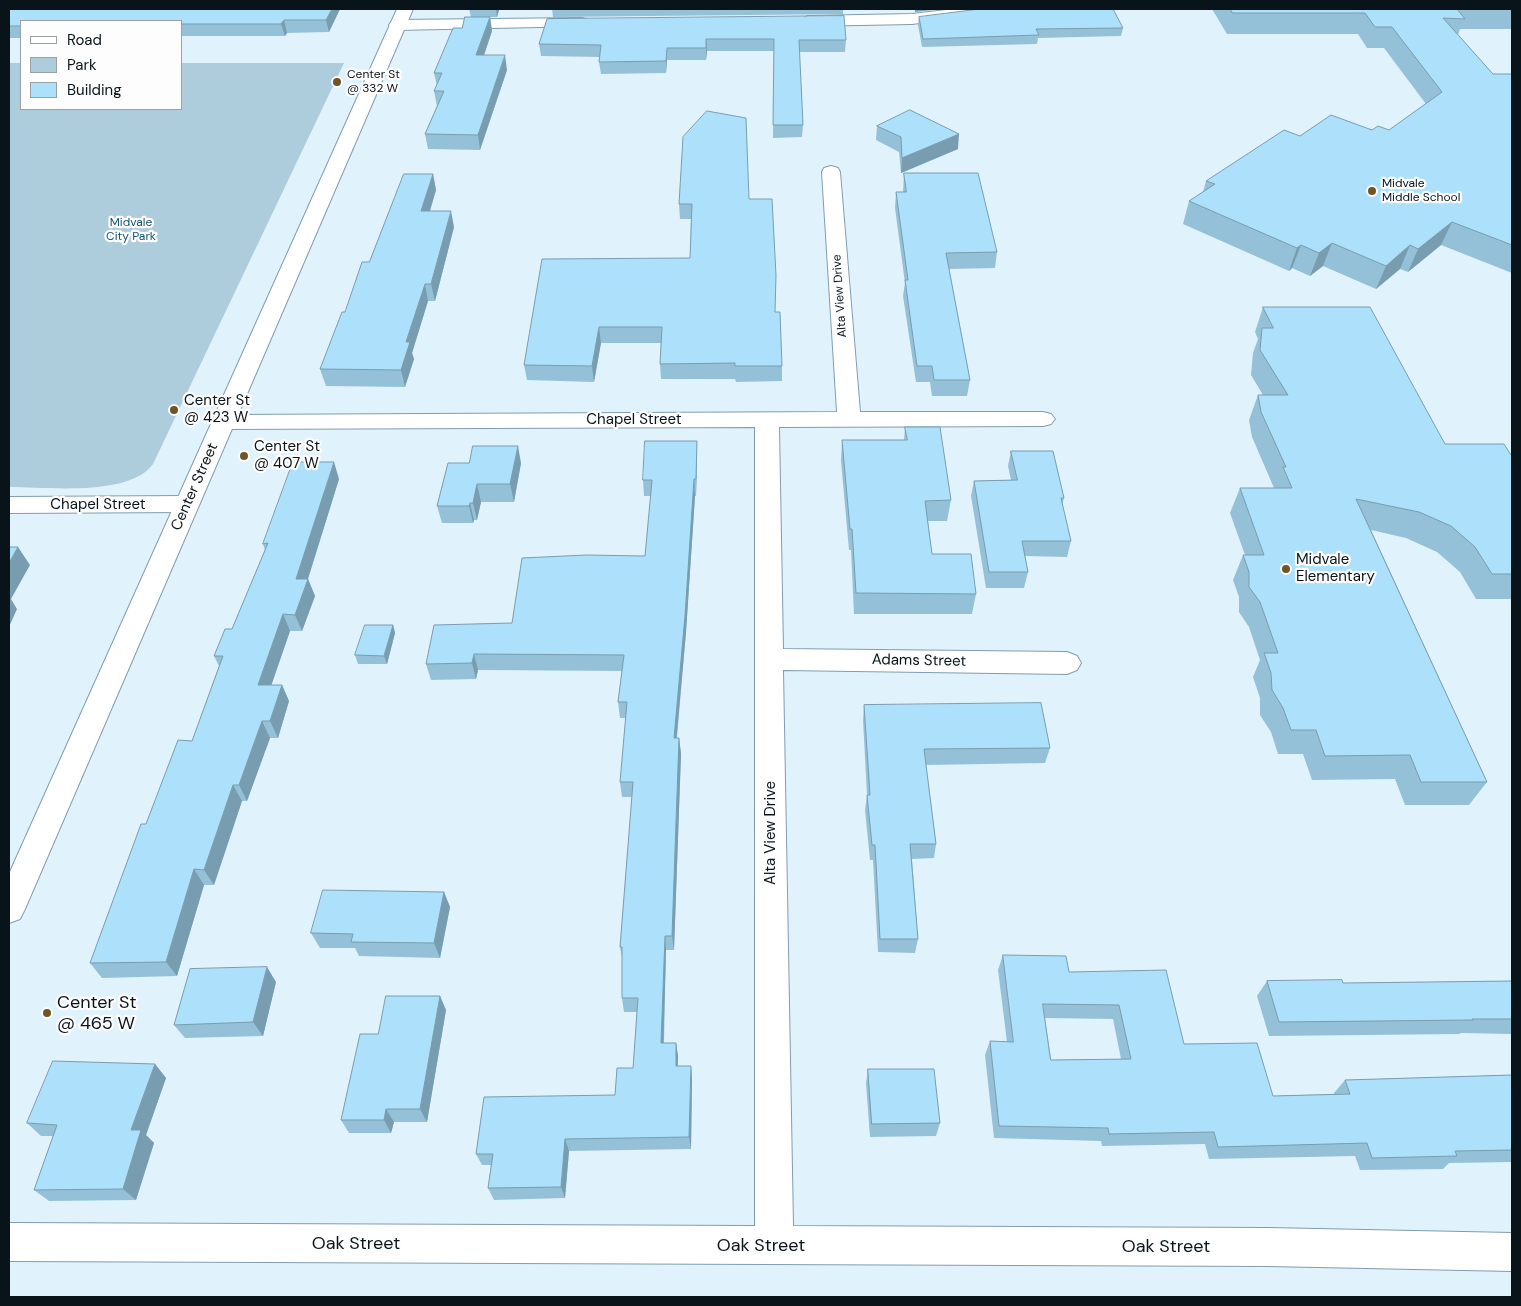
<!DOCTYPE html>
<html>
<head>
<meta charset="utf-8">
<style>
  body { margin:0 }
  #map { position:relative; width:1521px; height:1306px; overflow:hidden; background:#e0f3fd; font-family:"DM Sans",sans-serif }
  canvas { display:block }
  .frame { position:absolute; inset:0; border:10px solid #09141a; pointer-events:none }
  .legend { position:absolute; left:20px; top:20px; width:162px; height:90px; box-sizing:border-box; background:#fdfdfd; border:1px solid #9ba0a2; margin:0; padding:6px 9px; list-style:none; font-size:15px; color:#09141a }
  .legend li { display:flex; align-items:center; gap:10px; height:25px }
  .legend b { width:25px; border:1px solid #9ba0a2 }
</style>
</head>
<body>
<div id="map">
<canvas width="1521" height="1306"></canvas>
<div class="frame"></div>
<ul class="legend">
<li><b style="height:6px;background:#fff"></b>Road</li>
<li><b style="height:14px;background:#adccdc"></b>Park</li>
<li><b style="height:14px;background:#ace0fb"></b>Building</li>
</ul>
</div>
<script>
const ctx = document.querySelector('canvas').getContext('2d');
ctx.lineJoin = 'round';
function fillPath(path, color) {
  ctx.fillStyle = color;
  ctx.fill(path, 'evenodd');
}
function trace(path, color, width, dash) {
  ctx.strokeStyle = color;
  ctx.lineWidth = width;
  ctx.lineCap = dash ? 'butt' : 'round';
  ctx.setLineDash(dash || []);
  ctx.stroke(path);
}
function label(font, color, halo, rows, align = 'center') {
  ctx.font = font + ' "DM Sans",sans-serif';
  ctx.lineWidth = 4.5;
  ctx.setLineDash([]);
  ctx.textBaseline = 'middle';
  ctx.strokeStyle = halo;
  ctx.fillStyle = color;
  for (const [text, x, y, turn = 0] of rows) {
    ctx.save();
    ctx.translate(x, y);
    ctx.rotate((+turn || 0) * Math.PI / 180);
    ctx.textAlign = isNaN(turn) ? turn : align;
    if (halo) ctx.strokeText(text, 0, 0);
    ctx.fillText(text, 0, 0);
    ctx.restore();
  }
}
const green = new Path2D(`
  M9,63H21V109H181V63H344L153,464C129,497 47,487 9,487Z`);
const street = new Path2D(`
  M955,9H996L993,12L988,14L912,24L808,26L803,24L800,21L803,18L808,16L912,14Z
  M582,18L588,20L590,23L588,26L397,30L391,28L389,25L391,22L397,20Z
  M831,166L838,168L840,172L860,412H1043L1051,414L1055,419L1051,424L1043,426L779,427L783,649L1067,652L1077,656L1081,663L1077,670L1067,674L783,670L793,1226L1268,1228L1512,1233V1271L1268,1266L9,1261V1223L755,1226V427L224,429L216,427L212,422L216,417L224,415L837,412L822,172L824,168Z
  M187,496L196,498L199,504L196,510L187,512L9,513V497Z`);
const secondary = new Path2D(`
  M397,9H413L25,909L20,919L9,923V874Z`);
const wall = new Path2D(`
  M9,9H340L329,32L287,33L285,36H181V21H21V38H9Z
  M469,9H547L499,10L497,17H490L492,31L484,55L507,70L480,150L428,149L425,134L437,106L434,91L437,86L434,73L462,28L471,17Z
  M552,9H843V14L553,17Z
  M1212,9H1512V29H1460L1458,35L1493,74H1512V273L1441,245L1408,272L1400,269L1376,289L1323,266L1310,276L1292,268L1289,271L1183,224L1189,201L1203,192L1206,181L1300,136L1372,130H1389L1426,104L1384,48H1367L1358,34H1227Z
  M919,17L1123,28L1121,36L1038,38L1037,44L922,47L918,25Z
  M547,19L846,40L845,52H799L803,125L802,137L773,138L774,51H707L706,60H667L666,73L601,74L599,62L600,57L541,56L539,44Z
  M877,126L958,149L901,173L899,152L876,140Z
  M904,173L997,252L995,268L949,269L970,380L967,396H932L930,382H916L903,296L905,283L895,208L896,192H903Z
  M433,174L436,190L430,211L454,227L435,301H428L412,353L414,359L405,387L326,386L320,369L345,312L369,262Z
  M749,199L775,312L782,366V381L736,382L735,379H661L660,364L661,343H601L594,382L527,380L524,365L690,258L691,219H680L679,204Z
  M1263,307L1445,444L1512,455V599H1476L1460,572L1437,552L1406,538L1371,530L1487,782L1469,805H1405L1395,779L1312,780L1303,754H1278L1271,732L1260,715V698L1253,677L1260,660L1249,627L1239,612V597L1233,580L1243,555H1245L1230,513L1240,488H1274L1252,437L1249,420L1258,395H1263L1251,375L1253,353L1258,339L1255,332Z
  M905,427L951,500L947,521H928L932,554L976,594L972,614H854L851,550H849L841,461L842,440H904Z
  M697,441V457L696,496H695L686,632L677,738H679L681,754L674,950H666L664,1043H676L678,1056V1066H691L692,1079L691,1149L569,1151L565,1198L494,1200L488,1188L491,1165H482L476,1154L615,1095L633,1068L637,1012H624L622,998V957L620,947L632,797H622L620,782L626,718H620L618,702L622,671L478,670L476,679L431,680L426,664L512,623L645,556L651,496H644L643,480Z
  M1011,451L1064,498L1062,506L1071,541L1067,557L1025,556L1028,572L1024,588H986L971,496L974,481L1011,480L1008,466Z
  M448,463H521L514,502H481L477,520H474L473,523H442L437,506Z
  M339,479L308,579L315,596L302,631H290L271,685H282L289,701L278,738H270L247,801H242L214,885H204L177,976L102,978L90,963L146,824L192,741L219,666L214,656L232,629L265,550L263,544Z
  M393,625L395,633L387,664H358L355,655Z
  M864,705L1050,748L1045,763L926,765L936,844L934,858L912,859L918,939L915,953L878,952L873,860H870L865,810L867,795L863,720Z
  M444,892L450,907L440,958L359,956L355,948H320L311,933Z
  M1003,955L1069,972L1184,1044L1273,1096L1334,1094V1093L1345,1080L1512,1075V1162L1449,1163L1443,1169L1360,1170L1355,1156L1209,1159L1205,1144L1102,1146L1101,1141L994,1138L985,1055L990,1041L1007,1042L998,970ZM1045,1018L1113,1019L1121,1059L1051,1060Z
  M1267,981L1343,983L1512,981V1034L1461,1033L1459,1034L1269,1036L1257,996Z
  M276,982L263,1036L185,1038L174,1025Z
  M440,996L446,1010L427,1122H394L391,1133H349L341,1120L378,1034Z
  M155,1064L166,1078L146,1135L154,1143L136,1200L49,1201L34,1190L53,1136H41L27,1123Z
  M868,1069L940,1123L936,1136L870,1137L866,1083Z`);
const shadedWall = new Path2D(`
  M332,9H340L329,32L326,20Z
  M496,9H499V10L497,17Z
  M915,9H941L915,12Z
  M490,17L492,31L479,70L476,55Z
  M284,20L287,33L285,36L281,24Z
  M706,39L707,51L706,60Z
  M667,48V60L666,73V61Z
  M505,55L507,70L480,150L478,135Z
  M959,134L958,149L901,173L902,158Z
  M433,174L436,190L425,227L421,211Z
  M451,211L454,227L435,301L431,284Z
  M1452,222L1441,245L1408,272L1418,249Z
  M1332,243L1323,266L1310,276L1319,253Z
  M1301,245L1292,268L1289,271L1297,248Z
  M1410,245L1400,269L1376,289L1386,266Z
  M425,284L428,301L412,353L414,359L405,387L401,370L406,342Z
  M599,327L601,343L594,382L592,366Z
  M697,441V457L696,496V479Z
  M518,446L521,463L514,502L510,484Z
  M334,462L339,479L306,585L308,579L315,596L302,631L295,615L296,579Z
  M694,479L695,496L686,632L675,754L674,738Z
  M477,484L481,502L477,520L473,503Z
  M470,503L474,520L473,523L469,506Z
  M18,547L30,565L11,599L17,609L9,627V563Z
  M283,614L290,631L266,701L258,685Z
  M393,625L395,633L387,664L384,656Z
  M474,654L478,670L476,679L472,663Z
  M282,685L289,701L278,738L270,721Z
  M262,721L270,738L247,801L239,785Z
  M679,738L681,754L674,950L672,936Z
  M233,785L242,801L214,885L204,870Z
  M194,869L204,885L177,976L166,962Z
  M444,892L450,907L440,958L434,943Z
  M665,936L666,950L663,1056L661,1043Z
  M267,967L276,982L263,1036L253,1022Z
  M440,996L446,1010L427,1122L420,1109Z
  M676,1043L678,1056L677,1079L676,1066Z
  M155,1064L166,1078L146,1135L154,1143L136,1200L123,1189L131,1130Z
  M691,1066L692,1079L691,1149L689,1137Z
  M386,1109L394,1122L391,1133L384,1120Z
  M565,1139L569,1151L565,1198L561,1187Z`);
const building = new Path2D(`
  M9,9H332L326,20H284L281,24H181V21H21V26H9Z
  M980,9H1113L1123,28L1036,29L1039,35L923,39L919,17Z
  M1230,9H1457L1465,19L1443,18L1493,74H1512V245L1452,222L1418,249L1410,245L1386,266L1332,243L1319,253L1301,245L1297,248L1189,201L1215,184L1206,181L1284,130L1300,136L1331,115L1372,130L1378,126L1389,130L1442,92L1392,27H1375L1365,13H1233Z
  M844,16L846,40H799L803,125H773L774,39H706V48H667L666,61L599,62L601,45L539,44L547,19Z
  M465,17H490L476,55H505L478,135L425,134L444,91H434L442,73H434L453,28H462Z
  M910,110L959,134L902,158L901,137L877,126Z
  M707,111L746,118L749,199H772L776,275L775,312H780L782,366H735V363L660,364L662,327H599L592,366L524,365L542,259L690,258L692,204H679L683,137Z
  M904,173H978L997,252L946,253L970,380H934L932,366H917L905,280H908L896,192H906Z
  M404,174H433L421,211H451L431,284H425L406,342H410L401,370L320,369L342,312H345L362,262H369Z
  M1263,307H1370L1445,444H1504L1511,455H1512V574H1492L1475,547L1451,526L1419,512L1356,499L1487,782H1421L1410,755L1325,756L1316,730H1291L1283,708L1272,690L1271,673L1264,653H1278L1260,602L1249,587V572L1243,555H1264L1240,488H1292L1283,467H1286L1261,412L1258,395H1288L1260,350L1262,328H1273Z
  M905,427H940L951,500L925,501L932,554H971L976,594L856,593L852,529H850L842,440H907Z
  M645,441H697L696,479H694L685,616L674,738H679L672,936H665L661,1043H676V1066H691L689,1137L565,1139L561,1187L488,1188L493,1154H476L484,1097L615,1095L617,1068H633L638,998H622V947H620L633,782H620L627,702H618L624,655L474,654L472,663L426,664L434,625L512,623L522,558L586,555L645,556L652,480H643Z
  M473,446H518L510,484H477L473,503H470L469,506H437L448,463H469Z
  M1011,451H1053L1064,498H1061L1071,541H1022L1028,572H989L974,481L1017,480Z
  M293,462H334L296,579H308L295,615L283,614L258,685H282L270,721H262L239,785H233L204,870L194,869L166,962L90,963L141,824H146L178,740L192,741L223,656H214L225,629H232L268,543L263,544Z
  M9,547H18L9,563Z
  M365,625H393L384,656L355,655Z
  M1041,703L1050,748L924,749L936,844H910L918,939H880L875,845H872L867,795H870L864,705Z
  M323,890L444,892L434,943L351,942L353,934L311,933Z
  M1003,955L1066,956L1069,972L1166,970L1184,1044L1257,1043L1273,1096L1350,1094L1345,1080L1512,1075V1150L1455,1151L1457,1156L1372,1158L1367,1143L1218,1147L1214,1132L1109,1134L1108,1128L999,1126L990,1041L1013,1042ZM1043,1004L1119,1005L1131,1059L1051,1060Z
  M267,967L253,1022L174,1025L190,969Z
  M1342,980L1343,983L1512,981V1019H1472L1473,1020L1279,1022L1267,981Z
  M386,996H440L420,1109H386L384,1120H341L360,1034H378Z
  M53,1061L155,1064L131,1130H141L123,1189L34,1190L57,1125L27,1123Z
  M868,1069H934L940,1123L872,1124Z`);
const markers = [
  [337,82,5,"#6e5526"],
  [1372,191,5,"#6e5526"],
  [174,410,5,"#6e5526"],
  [244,456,5,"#6e5526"],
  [1286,569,5,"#6e5526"],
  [47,1013,5,"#6e5526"]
];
const farPoinames = [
  ["Center St",347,75],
  ["@ 332 W",347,89],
  ["Midvale",1382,184],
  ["Middle School",1382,198]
];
const farParknames = [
  ["Midvale",131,223],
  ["City Park",131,237]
];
const farStreetnames = [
  ["Alta View Drive",840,296,-94]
];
const poiNames = [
  ["Center St",184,401],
  ["@ 423 W",184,418],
  ["Center St",254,447],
  ["@ 407 W",254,464],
  ["Midvale",1296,560],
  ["Elementary",1296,577]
];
const streetNames = [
  ["Chapel Street",634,420],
  ["Center Street",195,487,-66],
  ["Chapel Street",98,505],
  ["Adams Street",919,661,1],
  ["Alta View Drive",771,833,-90]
];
const nearPoinames = [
  ["Center St",57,1003],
  ["@ 465 W",57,1024]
];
const nearStreetnames = [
  ["Oak Street",356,1244],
  ["Oak Street",761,1246],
  ["Oak Street",1166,1247]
];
fillPath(green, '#adccdc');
trace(street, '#809dad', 2);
trace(secondary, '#809dad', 2);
fillPath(street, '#fff');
fillPath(secondary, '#fff');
fillPath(wall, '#94c1d8');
fillPath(shadedWall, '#789db0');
fillPath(building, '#ace0fb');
trace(building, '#789db0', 1);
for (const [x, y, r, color] of markers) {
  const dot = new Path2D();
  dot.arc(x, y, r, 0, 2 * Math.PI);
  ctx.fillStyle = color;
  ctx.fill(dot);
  trace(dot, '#fdfdfd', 2);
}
label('12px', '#09141a', '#fdfdfd', farPoinames, 'left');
label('12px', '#165570', '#fdfdfd', farParknames);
label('12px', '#09141a', '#fdfdfd', farStreetnames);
label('15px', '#09141a', '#fdfdfd', poiNames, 'left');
label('15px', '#09141a', '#fdfdfd', streetNames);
label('18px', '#09141a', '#fdfdfd', nearPoinames, 'left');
label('18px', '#09141a', '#fdfdfd', nearStreetnames);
</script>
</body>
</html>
